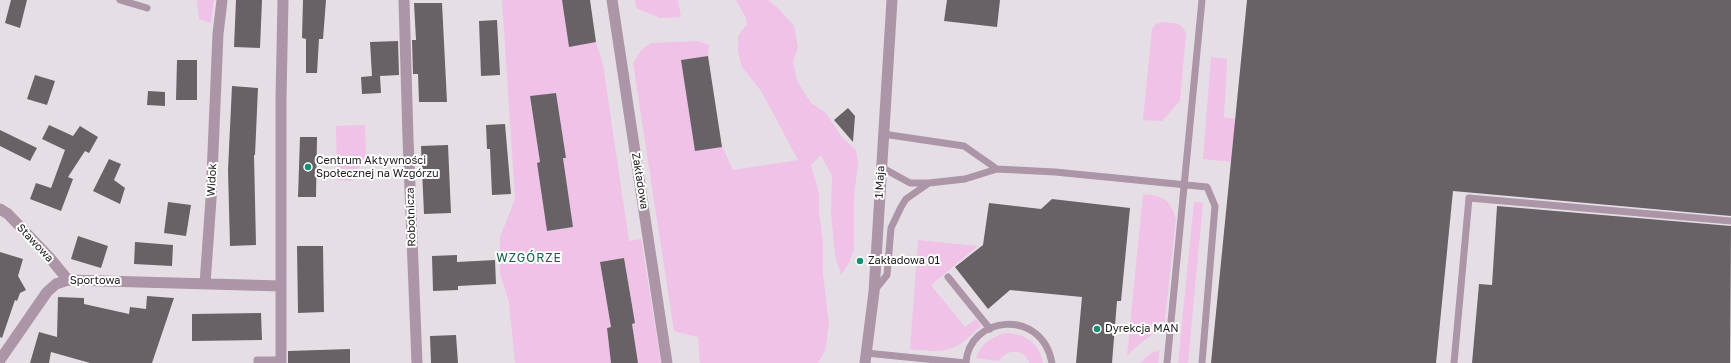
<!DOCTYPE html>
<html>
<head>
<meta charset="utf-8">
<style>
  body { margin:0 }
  canvas { display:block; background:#e5dee4 }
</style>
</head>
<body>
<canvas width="1731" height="363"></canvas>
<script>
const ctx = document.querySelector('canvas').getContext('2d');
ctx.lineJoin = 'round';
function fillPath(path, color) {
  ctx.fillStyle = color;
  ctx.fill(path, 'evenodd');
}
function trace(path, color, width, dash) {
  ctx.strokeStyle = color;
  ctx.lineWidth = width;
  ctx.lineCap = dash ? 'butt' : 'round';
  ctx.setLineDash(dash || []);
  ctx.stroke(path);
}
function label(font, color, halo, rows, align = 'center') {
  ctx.font = font + ' "Golos Text",sans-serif';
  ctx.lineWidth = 4;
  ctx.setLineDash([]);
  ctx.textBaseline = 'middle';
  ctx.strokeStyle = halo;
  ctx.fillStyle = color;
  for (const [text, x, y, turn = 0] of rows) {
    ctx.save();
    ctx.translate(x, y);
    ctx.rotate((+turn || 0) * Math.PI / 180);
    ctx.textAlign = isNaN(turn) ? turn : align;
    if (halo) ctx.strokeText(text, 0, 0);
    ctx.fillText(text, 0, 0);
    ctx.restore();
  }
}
const green = new Path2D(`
  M197,0H214L211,23L199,19Z
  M502,0H562L569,46L596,42L603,64L629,241L641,239L661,363H637L632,324L635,323L624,258L600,262L611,327L607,328L611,363H515L509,302L500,274V237L515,199ZM556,93L566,158H563L573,227L547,231L537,163L540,162L530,97Z
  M635,0H678L681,17L660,18L636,8Z
  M736,0H768L778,8L794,26L798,47L793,61L797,81L811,103L825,112L842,137L856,150L858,164L854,196V249L848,265L841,275L835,255L831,214L832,176L821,155L811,165L819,194V213L823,241V274L829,324L825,351L818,363H700L698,337L674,331L633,63L642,49L651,43L699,41L709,45L708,56L682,60L733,170L798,160L761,91L742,67L738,52V36L747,24L746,18Z
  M1163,22C1175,24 1182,21 1186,34L1180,101L1162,121L1143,120L1152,29L1156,24Z
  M1211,57L1227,59L1224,117L1236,119L1232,162L1203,159Z
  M365,125L366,156L351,181L337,180L336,126Z
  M1143,194C1163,196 1170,199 1176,219L1164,328C1149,336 1138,344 1127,356Z
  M1194,202L1203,203L1188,363H1178Z
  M918,240L978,246L931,285L965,327L976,319L981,326C976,330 972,335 967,339C948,355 933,351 910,349Z
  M1006,333C1026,334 1039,343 1043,363H1029C1025,348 1006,349 999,361L976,358C982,343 991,337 1006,333Z
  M1160,350L1158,363H1140L1151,353Z`);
const building = new Path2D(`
  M11,0H27L20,28L5,23Z
  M236,0H262L260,48L234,47Z
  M303,0H326L323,39H319L317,73H306V39L302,38Z
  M562,0H590L596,42L569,47Z
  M947,0H1000L997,27L944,21Z
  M1247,0H1731V216L1453,191L1436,363H1211Z
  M414,3H442L447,102H419L418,74H413L412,40H416Z
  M497,20L500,75L481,76L479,21Z
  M398,41L399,75L380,76L381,93L362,94L361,77L372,76L370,42Z
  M708,56L722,147L695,151L681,60Z
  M177,60H197V100H176Z
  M35,75L55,81L47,105L27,99Z
  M232,86L258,88L255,155H254L256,245L230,246L228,170Z
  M148,91L165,92V106L147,105Z
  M556,93L566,158H563L573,227L547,231L537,163L540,162L530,96Z
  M848,108L855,116L853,142L834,120Z
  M505,124L511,194L492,195L490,149H487L486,125Z
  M49,125L73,136L80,126L98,137L89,153L85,151L68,177L73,179L61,211L30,199L36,183L51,188L65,150L42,139Z
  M0,130L37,148L30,161L0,146Z
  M300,137H317L316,197H298Z
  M448,145L451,213L424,214L421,146Z
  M109,159L121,164L114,180L125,188L120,204L93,191Z
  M1052,199L1130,208L1121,301H1117L1112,363H1076L1082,297L1010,290L988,309L955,267L983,245L989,203L1041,209Z
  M168,202L191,205L186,236L164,233Z
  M1497,206L1731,226L1730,363H1472L1479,284L1492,285Z
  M78,236L108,246L101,268L71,259Z
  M135,242L173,245L172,266L134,264Z
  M297,246H323L324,312L298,313Z
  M0,252L23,259L18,276L26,290L20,293L17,301L15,300L2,338L0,337Z
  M457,255V262L495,260L496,284L458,286V290L433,291L432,256Z
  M624,258L635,323L632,324L638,363H611L607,328L611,327L600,262Z
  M147,296L174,298L152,363H90L51,352L49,363H30L39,332L57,337L58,297L84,298V304L129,314L130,307L146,309Z
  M261,313L262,340L192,341V314Z
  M456,335L458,363H431L430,336Z
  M350,349V363H288V351Z`);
const service = new Path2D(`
  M120,0L147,8
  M883,134L964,146L997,169
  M881,167L910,183H928
  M948,277L990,329
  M874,291L887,275L891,228L901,207L906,199L929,183L965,179L997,169L1055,172L1207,187L1215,206L1202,363
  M866,353L966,363
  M257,363V360H281
  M966,363C968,316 1042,307 1052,363
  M1167,363L1202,0
  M1454,363L1469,198L1731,221`);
const minor = new Path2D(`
  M404,0L408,138L417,363
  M612,0L667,363
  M0,209L8,214L50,258L68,280
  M205,284L211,199L218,34L222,0
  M0,360L47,292L56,284L68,280L281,286
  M281,363V99L283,0`);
const tertiary = new Path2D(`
  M865,363L874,292L892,0`);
const markers = [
  [308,167,4,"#169075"],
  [860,261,4,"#169075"],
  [1097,329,4,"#169075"]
];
const poiNames = [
  ["Centrum Aktywności",316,161],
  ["Społecznej na Wzgórzu",316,174],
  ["Zakładowa 01",868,261],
  ["Dyrekcja MAN",1105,329]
];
const streetNames = [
  ["Widok",212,180,-87],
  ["Zakładowa",640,181,81],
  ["1 Maja",880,182,-87],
  ["Robotnicza",411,217,-92],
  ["Stawowa",35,243,47],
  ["Sportowa",95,281]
];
const neighbourhoodNames = [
  ["WZGÓRZE",529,258]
];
fillPath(green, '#f0c2e8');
fillPath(building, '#686267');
trace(service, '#ad95a8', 7);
trace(minor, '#ad95a8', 11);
trace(tertiary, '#ad95a8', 11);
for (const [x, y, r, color] of markers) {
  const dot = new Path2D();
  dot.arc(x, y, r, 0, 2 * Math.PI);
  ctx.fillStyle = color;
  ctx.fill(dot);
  trace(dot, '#fff', 1.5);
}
label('11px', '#1e1b1d', '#fff', poiNames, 'left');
label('11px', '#1e1b1d', '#fff', streetNames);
ctx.letterSpacing = '1px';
label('12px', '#0f614e', '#fff', neighbourhoodNames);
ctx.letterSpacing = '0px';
</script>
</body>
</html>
